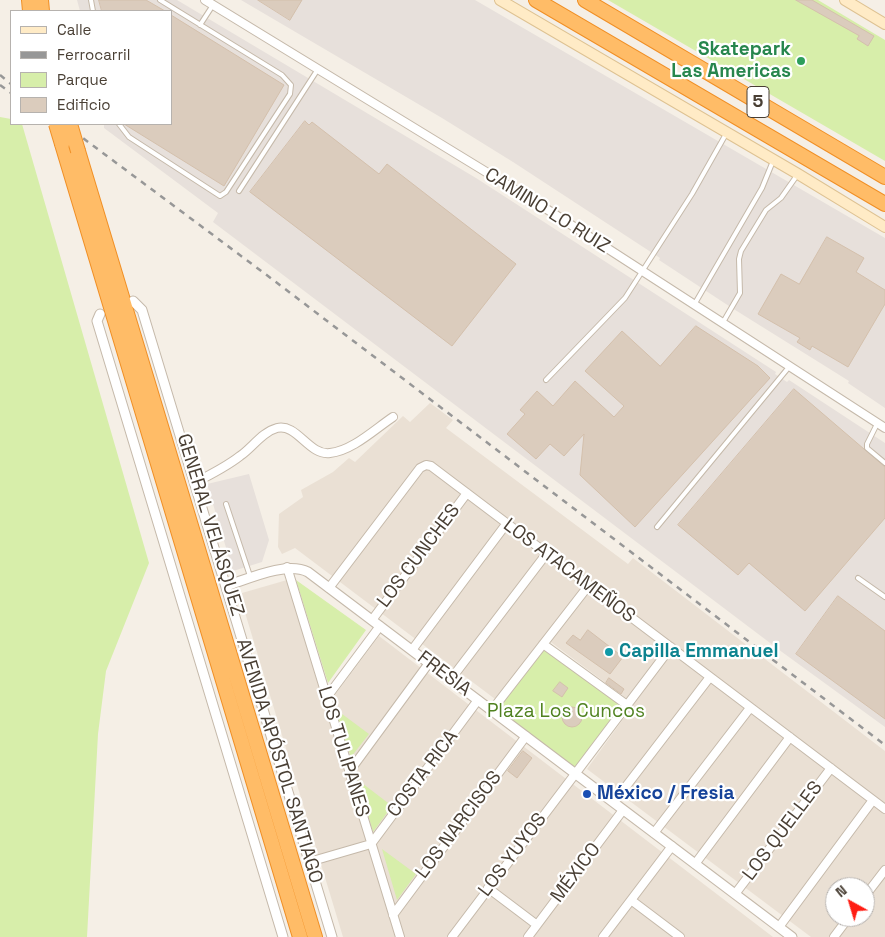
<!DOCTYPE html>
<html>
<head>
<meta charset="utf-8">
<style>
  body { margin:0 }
  #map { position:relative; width:885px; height:937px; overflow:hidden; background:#f5efe6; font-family:"Space Grotesk",sans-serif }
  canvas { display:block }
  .legend { position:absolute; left:10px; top:10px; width:162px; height:115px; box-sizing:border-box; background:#fff; border:1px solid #b6b2ae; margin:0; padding:6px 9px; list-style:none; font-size:15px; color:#493f34 }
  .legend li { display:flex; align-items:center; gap:10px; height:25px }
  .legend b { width:25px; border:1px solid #b6b2ae }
  .north { position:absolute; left:825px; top:877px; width:50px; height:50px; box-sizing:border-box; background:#fff; border:1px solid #b6b2ae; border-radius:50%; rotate:321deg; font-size:14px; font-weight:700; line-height:20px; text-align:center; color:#493f34 }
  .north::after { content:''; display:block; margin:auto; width:18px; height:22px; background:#ff1d13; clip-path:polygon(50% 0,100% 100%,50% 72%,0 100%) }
</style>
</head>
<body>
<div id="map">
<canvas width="885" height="937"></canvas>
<ul class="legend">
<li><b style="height:6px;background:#ffebc6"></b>Calle</li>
<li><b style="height:6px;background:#979797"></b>Ferrocarril</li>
<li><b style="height:14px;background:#d7eeaa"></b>Parque</li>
<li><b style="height:14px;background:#dbccbd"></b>Edificio</li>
</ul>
<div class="north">N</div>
</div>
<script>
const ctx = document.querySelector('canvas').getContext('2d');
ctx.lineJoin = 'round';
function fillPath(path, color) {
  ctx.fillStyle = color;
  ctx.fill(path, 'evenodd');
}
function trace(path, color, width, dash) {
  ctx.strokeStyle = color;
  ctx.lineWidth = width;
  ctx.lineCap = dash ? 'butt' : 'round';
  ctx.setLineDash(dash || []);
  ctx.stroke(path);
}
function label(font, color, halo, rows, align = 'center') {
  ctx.font = font + ' "Space Grotesk",sans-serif';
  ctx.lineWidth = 4.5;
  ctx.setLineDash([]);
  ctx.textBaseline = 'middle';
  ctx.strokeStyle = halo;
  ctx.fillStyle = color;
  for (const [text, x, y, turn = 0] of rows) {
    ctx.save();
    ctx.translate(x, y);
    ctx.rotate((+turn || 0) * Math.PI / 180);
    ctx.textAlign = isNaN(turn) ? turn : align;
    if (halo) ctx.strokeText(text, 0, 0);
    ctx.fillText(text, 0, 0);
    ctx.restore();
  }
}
const residential = new Path2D(`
  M430,403L453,420L446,428L628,564L633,558L885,751V937H811L587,769L634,704L544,637L495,699L295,548L282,554L278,547L279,514L303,497L301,490L333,472L349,458L355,462L403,416L410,422ZM835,887H865V917H835Z
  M287,580L326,707L379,636L773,937H343L240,596L242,593Z`);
const industrial = new Path2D(`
  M77,0H177L476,178L776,372L775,374L787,382L789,380L885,443V727L782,652L213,222L218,213L104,128V124H171V11H80Z
  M241,0H475L885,238V408L848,383L849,381L732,308L659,260L660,258L513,162L442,118Z
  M249,474L269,540L262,562L233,571L207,484Z`);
const green = new Path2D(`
  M608,0H818L885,40V161Z
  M0,117L11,119V124H22L149,563L106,671L98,734L87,937H0Z
  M296,580L366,630L328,683Z
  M544,647L624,705L574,769L496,709Z
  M334,708L369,734L351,757Z
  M358,780L392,806L373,832Z
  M382,849L416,874L397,900Z`);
const building = new Path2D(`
  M99,0H146L165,11H102Z
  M258,0H302L290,20Z
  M796,0H812L874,36L868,46L857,39L859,36Z
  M171,15L284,85L224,186L124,124H171Z
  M305,121L309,125L312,122L379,174L387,164L516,264L452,346L250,192Z
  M827,237L864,258L856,272L885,290V304L848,367L812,346L810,350L797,342L800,338L758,314L781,274L799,284Z
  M696,326L758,366L770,378L635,527L580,475L584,434L564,456L550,444L536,459L507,434L525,414L520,410L537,391L553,406L575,381L614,417L624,406L585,371L622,331L660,366Z
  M794,389L885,467V518L805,611L749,563L738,575L678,525Z
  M838,596L885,631V719L796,654Z
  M588,630L623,657L610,674L566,643L573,635L580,640Z
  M609,678L624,689L621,694L606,683Z
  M560,682L568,688L562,697L553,691Z
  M562 717a10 10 0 1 1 20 0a10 10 0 1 1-20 0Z
  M523,751L532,758L517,778L508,771Z`);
const service = new Path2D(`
  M91,0L93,11
  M200,25L213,5
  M119,124L129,137L220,196L226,192L290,94L291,85L282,75L160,0
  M239,191L318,69
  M694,305L762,188L773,161
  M722,324L740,293L739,259L741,251L766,210L781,198L798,174
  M546,380L625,298L692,194L726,134
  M877,424L867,444V448L885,463
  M226,504L250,576
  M657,527L789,367
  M858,578L885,597`);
const minor = new Path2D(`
  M205,0L545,208L885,428
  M194,483C210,475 226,467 240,456C252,448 262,432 277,428C297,423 309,456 330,453C352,451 375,429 393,417
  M287,567L400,937
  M329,588L420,468L426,465L431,466L885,809
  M372,620L467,493
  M543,644L627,705
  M412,650L507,523
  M451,679L547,553
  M327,697L380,626
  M492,710L589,585
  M349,772L429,663
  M614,802L710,677
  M654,833L750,708
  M309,862L371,844L478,700
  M695,864L790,737
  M488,888L537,925
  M735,894L831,768
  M865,896L885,870
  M631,900L680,937
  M393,915L526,736
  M779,927L873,800
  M452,937L671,647
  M528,937L623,810
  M603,937L672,846
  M834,937L849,917`);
const tertiary = new Path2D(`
  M133,301L142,310L332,937
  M100,314L97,321L283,937
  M226,586C248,579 286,561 308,572L792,937`);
const secondary = new Path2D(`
  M500,0L798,174L885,227
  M845,0L885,24`);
const motorway = new Path2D(`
  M29,0L30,11
  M41,0L42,11
  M536,0L885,204
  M585,0L885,177
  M62,144L300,937
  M78,151L315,937`);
const rail = new Path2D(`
  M0,75L11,84
  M0,85L11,93
  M52,124L68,136
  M64,124L264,273L885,745`);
const motorwayBridge = new Path2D(`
  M56,124L62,144
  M70,124L78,151`);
const markers = [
  [801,61,5,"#2e9e5b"],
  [609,652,5,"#0f9aa8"],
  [587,794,5,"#1a4fb4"]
];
const shields = [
  [758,102,22]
];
const shieldNames = [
  ["5",758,102]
];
const leisureNames = [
  ["Skatepark",791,50],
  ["Las Americas",791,72]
];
const streetNames = [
  ["CAMINO LO RUIZ",547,211,32],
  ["GENERAL VELÁSQUEZ",210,525,73],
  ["LOS CUNCHES",419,556,-53],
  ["LOS ATACAMEÑOS",569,571,37],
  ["FRESIA",444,674,37],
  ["LOS TULIPANES",343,752,73],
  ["AVENIDA APÓSTOL SANTIAGO",279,761,73],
  ["COSTA RICA",423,774,-53],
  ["LOS NARCISOS",459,825,-53],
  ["LOS QUELLES",783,831,-53],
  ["LOS YUYOS",513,855,-53],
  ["MÉXICO",576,873,-53]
];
const cultureNames = [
  ["Capilla Emmanuel",619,652]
];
const parkNames = [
  ["Plaza Los Cuncos",566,712]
];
const transitNames = [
  ["México / Fresia",597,794]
];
fillPath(residential, '#eae0d4');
fillPath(industrial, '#e7e0db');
fillPath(green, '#d7eeaa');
fillPath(building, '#dbccbd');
trace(building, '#d4c0ac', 1);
trace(service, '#c5b9aa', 6);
trace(minor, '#c5b9aa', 10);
trace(tertiary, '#c5b9aa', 11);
trace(secondary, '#dec292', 12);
trace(motorway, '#f08f25', 16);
trace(service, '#fff', 4);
trace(minor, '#fff', 8);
trace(tertiary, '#fff', 9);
trace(secondary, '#ffebc6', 10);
trace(motorway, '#ffbc67', 14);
trace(rail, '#979797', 2.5, [6, 6]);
trace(motorwayBridge, '#f08f25', 16, []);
trace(motorwayBridge, '#ffbc67', 14);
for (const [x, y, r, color] of markers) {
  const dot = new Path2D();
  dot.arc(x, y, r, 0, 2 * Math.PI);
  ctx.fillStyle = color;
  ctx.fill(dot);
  trace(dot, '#fff', 2);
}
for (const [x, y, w] of shields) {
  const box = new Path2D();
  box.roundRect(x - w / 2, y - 15.5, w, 31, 4);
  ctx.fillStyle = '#fff';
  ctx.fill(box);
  trace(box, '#493f34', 1);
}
label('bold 18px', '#493f34', null, shieldNames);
label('bold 19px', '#27864d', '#fff', leisureNames, 'right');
label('19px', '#493f34', '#fff', streetNames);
label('bold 19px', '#0d838f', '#fff', cultureNames, 'left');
label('19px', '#508220', '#fff', parkNames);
label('bold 19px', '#164399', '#fff', transitNames, 'left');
</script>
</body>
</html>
